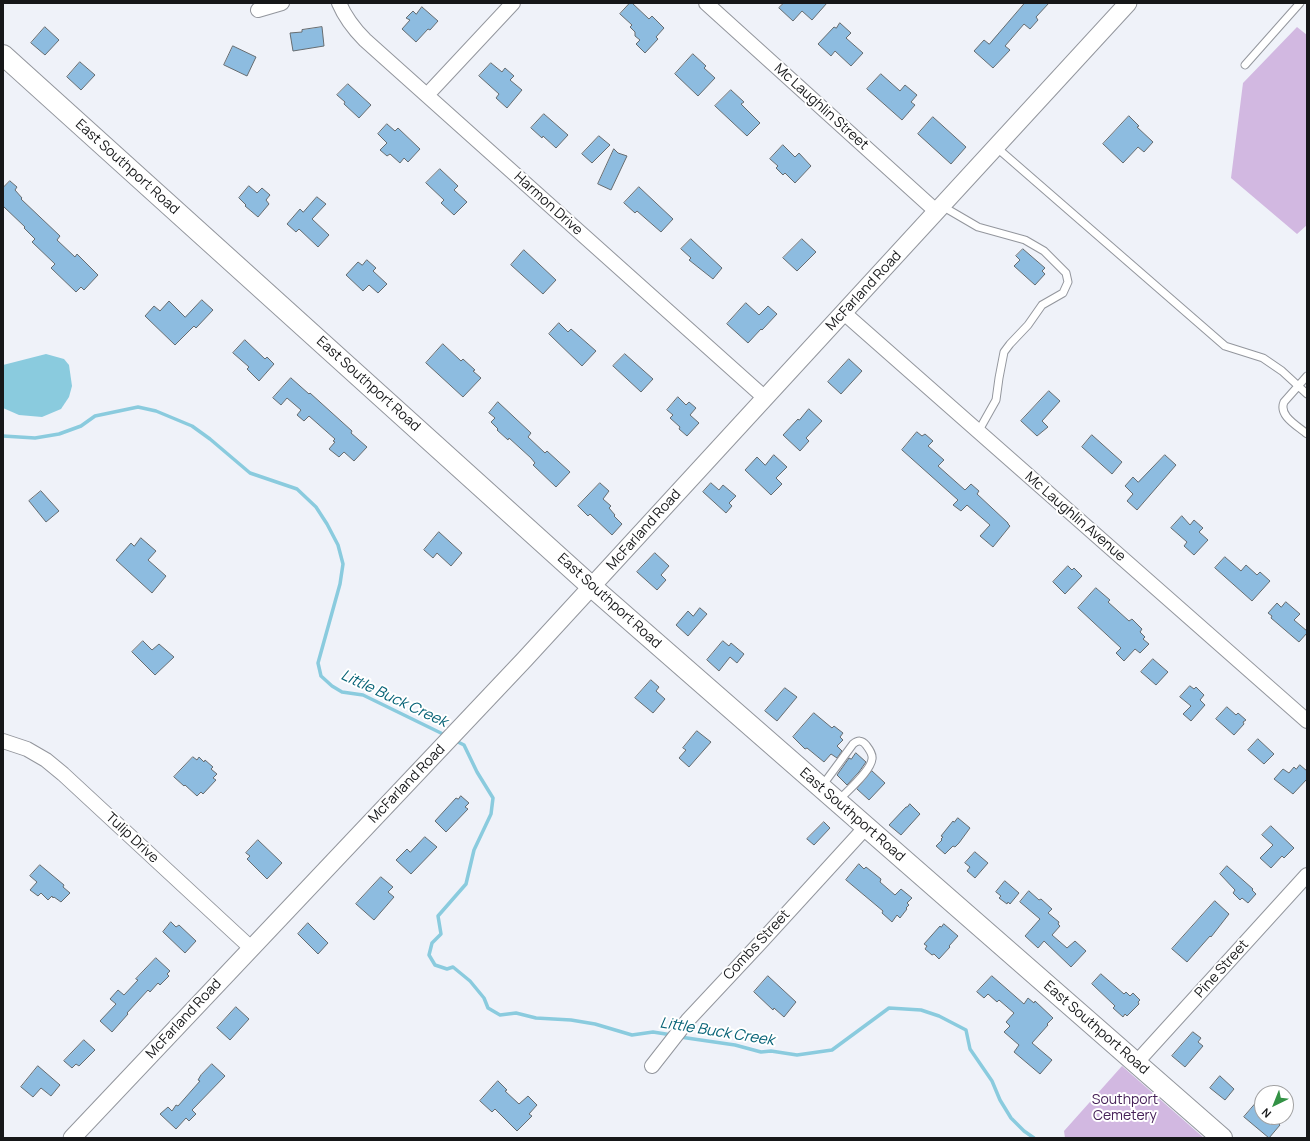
<!DOCTYPE html>
<html>
<head>
<meta charset="utf-8">
<style>
  body { margin:0 }
  #map { position:relative; width:1310px; height:1141px; overflow:hidden; background:#eff2f9; font-family:Manrope,sans-serif }
  canvas { display:block }
  .frame { position:absolute; inset:0; border:4px solid #161719; pointer-events:none }
  .north { position:absolute; left:1254px; top:1085px; width:40px; height:40px; box-sizing:border-box; background:#fff; border:1px solid #a2a2a3; border-radius:50%; rotate:223deg; font-size:11px; font-weight:700; line-height:16px; text-align:center; color:#161719 }
  .north::after { content:''; display:block; margin:auto; width:14px; height:18px; background:#339245; clip-path:polygon(50% 0,100% 100%,50% 72%,0 100%) }
</style>
</head>
<body>
<div id="map">
<canvas width="1310" height="1141"></canvas>
<div class="frame"></div>
<div class="north">N</div>
</div>
<script>
const ctx = document.querySelector('canvas').getContext('2d');
ctx.lineJoin = 'round';
function fillPath(path, color) {
  ctx.fillStyle = color;
  ctx.fill(path, 'evenodd');
}
function trace(path, color, width, dash) {
  ctx.strokeStyle = color;
  ctx.lineWidth = width;
  ctx.lineCap = dash ? 'butt' : 'round';
  ctx.setLineDash(dash || []);
  ctx.stroke(path);
}
function label(font, color, halo, rows, align = 'center') {
  ctx.font = font + ' Manrope,sans-serif';
  ctx.lineWidth = 4;
  ctx.setLineDash([]);
  ctx.textBaseline = 'middle';
  ctx.strokeStyle = halo;
  ctx.fillStyle = color;
  for (const [text, x, y, turn = 0] of rows) {
    ctx.save();
    ctx.translate(x, y);
    ctx.rotate((+turn || 0) * Math.PI / 180);
    ctx.textAlign = isNaN(turn) ? turn : align;
    if (halo) ctx.strokeText(text, 0, 0);
    ctx.fillText(text, 0, 0);
    ctx.restore();
  }
}
const green = new Path2D(`
  M1297,27L1307,35V225L1297,234L1231,178L1243,83Z
  M1122,1066L1204,1138H1065L1064,1131Z`);
const water = new Path2D(`
  M46,354L64,359L69,365L72,386L69,397L61,409L42,417L19,415L3,408V365Z`);
const stream = new Path2D(`
  M3,436L35,438L59,434L81,426L95,416L138,407L156,411L192,426L210,439L250,473L297,489L316,507L327,524L338,545L343,564L340,584L318,663L321,676L332,686L342,692L363,695L447,736
  M456,741L464,745L477,772L493,798L491,814L474,850L466,884L438,916L441,934L432,943L429,955L435,965L447,969L453,967L470,981L484,998L488,1008L500,1015L516,1013L536,1018L571,1020L595,1024L632,1035L653,1032L672,1035
  M680,1037L735,1045L761,1052L771,1051L797,1055L832,1050L889,1008L921,1010L939,1016L966,1030L970,1049L992,1081L1000,1100L1011,1118L1024,1131L1034,1138`);
const building = new Path2D(`
  M630,3H632L649,19L652,16L664,28L656,37L658,39L645,53L636,44L640,40L635,36V32L630,27L632,25L620,14Z
  M784,3H827L812,20L802,11L793,21L779,8Z
  M1025,3H1049L1036,17L1038,20L1030,29L1024,24L1005,46L1010,50L993,68L974,51L984,40L989,44Z
  M422,7L438,21L430,30L428,29L416,42L402,29L410,20L406,18L413,11L416,14Z
  M840,23L851,33L846,38L863,53L851,66L835,51L831,56L818,44L834,27L836,28Z
  M45,27L59,40L45,55L31,43Z
  M322,27L324,46L293,51L290,33L302,32V30Z
  M233,46L256,57L247,76L224,65Z
  M693,54L706,66L704,68L715,78L698,96L675,74Z
  M80,62L95,75L81,90L67,77Z
  M491,63L502,72L505,68L514,76L510,80L522,90L507,108L496,98L499,94L479,76Z
  M881,74L900,91L905,85L917,95L911,102L915,105L902,120L867,89Z
  M348,84L371,105L359,118L344,104L345,102L337,95Z
  M731,90L744,102L741,104L760,123L747,136L715,106Z
  M544,114L568,135L556,148L543,136L542,138L531,128Z
  M1129,116L1139,126L1137,127L1153,142L1144,152L1138,147L1123,163L1103,144Z
  M933,117L966,147L951,164L918,134Z
  M387,124L395,131L398,128L420,149L408,162L404,158L400,163L390,154L387,156L380,150L387,143L378,134Z
  M599,136L610,145L592,163L582,154Z
  M783,145L795,157L799,153L811,166L795,183L785,173L783,175L776,168L778,166L770,159Z
  M614,149L618,153L627,156L611,190L598,184Z
  M440,169L458,186L454,190L467,202L454,215L441,203L444,200L426,183Z
  M10,181L17,187L15,190L22,198L21,199L60,236L57,240L75,257L77,254L98,275L84,290L81,287L76,292L51,268L55,264L32,242L35,239L24,228L25,227L3,206V188Z
  M249,186L257,193L262,188L270,195L266,200L269,204L258,217L245,206L246,205L239,198Z
  M639,187L673,219L661,232L637,211L635,213L624,203Z
  M317,197L326,204L312,219L329,235L318,247L299,229L296,232L287,224L300,209L303,212Z
  M691,239L722,268L713,279L689,260L691,258L681,249Z
  M802,239L816,252L797,271L783,258Z
  M1023,249L1045,268L1042,271L1045,274L1035,285L1014,266L1020,260L1016,256Z
  M524,250L556,280L543,294L511,265Z
  M367,260L376,268L373,271L387,284L378,293L369,285L363,291L346,275L358,262L362,265Z
  M202,300L213,310L196,328L194,326L175,345L145,316L154,306L160,311L169,301L185,317Z
  M746,303L759,315L768,306L777,314L762,330L761,329L748,343L727,324Z
  M559,323L568,332L571,329L596,351L582,366L549,334Z
  M245,340L265,359L267,357L274,364L259,381L247,369L249,367L233,353Z
  M443,344L461,361L463,359L475,370L473,371L481,378L463,397L426,363Z
  M625,354L653,379L641,392L613,366Z
  M849,359L862,371L841,394L828,382Z
  M291,378L309,394L310,393L352,431L351,433L367,447L354,461L344,452L339,457L329,449L335,442L333,441L335,439L309,416L304,421L297,415L301,410L287,398L281,405L273,398Z
  M1049,391L1060,401L1042,421L1048,427L1037,436L1021,421Z
  M678,397L686,405L689,402L696,408L690,415L699,423L687,436L679,429L680,427L670,418L673,415L667,410Z
  M498,402L531,433L528,437L545,453L547,451L570,472L556,487L533,465L535,463L531,458L509,438L508,440L497,430L498,429L491,422L495,418L489,413Z
  M809,409L822,421L806,438L809,441L800,451L783,435L798,419L799,420Z
  M917,432L922,436L925,434L933,441L928,446L944,460L938,466L965,490L971,484L979,491L977,494L1008,523V524L1010,526L993,547L980,536L990,525L967,505L961,511L953,505L958,500L902,450Z
  M1092,435L1122,462L1112,474L1082,447Z
  M774,455L787,467L776,478L782,484L771,495L745,470L757,457L765,465Z
  M1165,455L1176,465L1137,510L1127,501L1133,494L1125,486L1133,477L1138,482Z
  M600,483L609,491L603,499L611,506L609,508L615,515L614,516L622,524L612,535L590,514L588,516L578,506Z
  M711,483L719,490L723,485L736,496L729,503L732,506L726,513L703,492Z
  M41,491L59,511L46,522L29,501Z
  M1182,516L1190,525L1194,520L1203,528L1199,532L1208,540L1194,555L1184,546L1187,542L1171,528Z
  M439,532L462,553L451,566L437,553L433,558L424,550Z
  M141,538L156,551L148,560L166,576L152,593L116,560L131,543L134,546Z
  M655,553L669,566L661,575L666,580L657,590L637,572Z
  M1225,557L1241,571L1246,565L1257,575L1260,572L1270,581L1252,601L1215,568Z
  M1068,566L1072,570L1074,568L1082,576L1065,594L1053,582Z
  M1096,588L1110,600L1108,602L1129,621L1132,619L1142,629L1140,632L1145,637L1143,639L1149,644L1140,653L1135,649L1124,661L1116,653L1121,648L1078,608Z
  M1286,602L1300,614L1294,620L1307,631V633L1299,642L1271,618L1272,616L1268,613L1277,603L1281,607Z
  M700,608L707,614L688,636L676,625L688,611L693,616Z
  M143,641L152,650L159,644L174,657L155,675L132,652Z
  M723,641L729,646L731,643L744,654L737,663L730,657L719,671L707,660Z
  M1153,659L1168,672L1156,685L1141,672Z
  M651,680L659,687L656,691L665,699L653,713L635,698Z
  M1190,686L1194,689L1196,687L1204,695L1200,700L1205,705L1191,721L1183,714L1191,706L1180,697Z
  M785,688L797,697L777,721L765,711Z
  M1227,707L1236,715L1238,713L1246,720L1243,722L1244,724L1234,735L1216,719Z
  M814,713L832,728L834,726L843,733L840,737L843,740L837,746L842,751L837,758L831,754L824,762L807,748L805,749L793,737Z
  M697,731L711,742L689,767L679,758L686,750L683,748Z
  M1258,739L1274,754L1264,764L1248,750Z
  M856,753L866,762L859,772L847,785L837,775L849,758L851,759Z
  M193,757L197,760L199,757L204,762L205,760L213,767L211,769L217,774L213,778L216,780L203,794L201,792L197,796L185,785L184,786L174,777Z
  M1300,765L1307,771V779L1293,794L1274,779L1283,769L1289,773L1294,767L1296,769Z
  M872,771L885,783L869,800L857,789Z
  M461,796L469,803L465,807L468,809L446,832L435,821L456,798L458,799Z
  M910,804L920,814L901,835L889,825L906,807H907Z
  M958,818L970,828L959,843L955,847L953,846L945,854L936,846L942,840L941,839L943,837L941,836L953,821L954,822Z
  M824,822L830,828L814,845L807,839Z
  M1271,826L1294,848L1284,858L1282,856L1271,868L1260,858L1273,845L1262,835Z
  M425,837L437,847L411,874L396,860L407,849L410,852Z
  M258,840L282,863L267,879L247,859L250,856L246,853Z
  M975,852L988,863L975,878L967,871L970,867L965,863Z
  M859,864L864,869L866,867L881,879L880,882L895,895L901,889L912,898L907,903L909,905L906,908L907,909L900,918L897,915L892,922L882,913L883,911L846,880Z
  M40,865L64,885L63,887L70,893L61,902L54,897L53,898L52,896L48,900L41,893L38,896L30,890L37,882L30,876Z
  M1227,866L1253,889L1252,890L1256,894L1248,903L1242,898L1240,900L1233,893L1235,890L1220,874Z
  M381,877L393,887L388,892L394,897L374,920L356,904Z
  M1005,881L1019,893L1010,904L1008,902L1007,904L999,898L1001,896L996,892Z
  M1029,891L1039,900L1041,899L1052,909L1048,913L1059,922L1058,924L1060,926L1052,935L1067,948L1075,941L1086,951L1071,967L1044,941L1038,948L1025,936L1040,919L1020,902Z
  M1215,901L1229,914L1211,937L1210,936L1187,962L1172,949Z
  M171,922L176,927L179,925L196,941L185,953L163,932Z
  M308,923L328,943L318,954L298,934Z
  M944,924L958,936L949,946L950,947L939,959L934,954L932,955L925,949L927,946L924,944L940,926L941,927Z
  M156,958L170,971L167,974L169,976L160,985L158,983L150,992L148,990L127,1013L128,1014L112,1032L100,1021L116,1004L110,999L118,990L124,995L138,980L136,979Z
  M1101,974L1124,994L1126,992L1130,996L1133,993L1140,1000L1138,1002L1139,1004L1127,1016L1125,1014L1123,1017L1113,1008L1115,1006L1114,1005L1092,984Z
  M768,976L796,1002L784,1017L774,1008L773,1010L754,992Z
  M992,976L1024,1004L1028,998L1034,1003L1035,1001L1053,1018L1047,1024L1048,1025L1032,1043L1052,1060L1040,1074L1014,1052L1019,1045L1004,1032L1010,1026L1006,1022L1014,1013L999,1000L997,1002L988,994L984,998L977,992Z
  M236,1007L249,1019L230,1040L217,1028Z
  M1193,1032L1201,1038L1198,1042L1203,1046L1185,1067L1172,1056Z
  M84,1040L95,1050L79,1066L76,1064L72,1068L64,1061Z
  M212,1064L225,1076L192,1110L196,1114L189,1121L186,1118L176,1129L160,1114L168,1107L172,1111L176,1105L178,1106L200,1081L198,1080L201,1075Z
  M38,1066L60,1085L51,1096L41,1088L33,1097L21,1087Z
  M1220,1076L1234,1089L1225,1100L1210,1088Z
  M498,1081L507,1090L505,1091L519,1104L528,1096L537,1105L529,1114L532,1116L517,1131L495,1109L492,1112L480,1101Z
  M1256,1103L1262,1108V1117H1272L1280,1125L1269,1138L1244,1117Z`);
const service = new Path2D(`
  M1245,65L1300,3
  M996,147L1225,346L1263,358L1282,371L1307,394
  M942,206L978,227L1025,240L1044,251L1066,273L1068,282L1063,293L1042,305L1028,325L1010,344L1004,352L999,378L996,400L978,432
  M1307,376L1284,402C1278,416 1298,426 1307,434
  M822,786L853,744C858,740 862,740 866,745C869,749 873,754 872,759C871,771 847,791 839,800`);
const minor = new Path2D(`
  M339,3C345,17 354,29 365,40L765,398
  M706,3L937,212
  M258,10L282,3
  M427,95L513,3
  M844,313L1307,721
  M3,741L27,749L46,760L63,774L251,948
  M1136,1063L1307,875
  M652,1066L688,1020L760,943L866,827`);
const tertiary = new Path2D(`
  M72,1138L524,660L1128,3`);
const secondary = new Path2D(`
  M3,55L592,587L1222,1138`);
const streetNames = [
  ["Mc Laughlin Street",821,107,42],
  ["East Southport Road",127,167,42],
  ["Harmon Drive",548,204,42],
  ["McFarland Road",864,291,-47],
  ["East Southport Road",368,384,42],
  ["Mc Laughlin Avenue",1075,517,41],
  ["McFarland Road",644,530,-48],
  ["East Southport Road",609,601,42],
  ["McFarland Road",407,784,-46],
  ["East Southport Road",852,815,41],
  ["Tulip Drive",132,838,43],
  ["Combs Street",757,945,-47],
  ["Pine Street",1222,969,-48],
  ["McFarland Road",184,1019,-47],
  ["East Southport Road",1096,1028,41]
];
const parkNames = [
  ["Southport",1125,1100],
  ["Cemetery",1125,1116]
];
const waterNames = [
  ["Little Buck Creek",394,699,25],
  ["Little Buck Creek",717,1032,9]
];
fillPath(green, '#d2b8e1');
fillPath(water, '#8acbde');
trace(stream, '#8acbde', 3.5);
fillPath(building, '#8dbce0');
trace(building, '#666c70', 1);
trace(service, '#93969d', 9);
trace(minor, '#93969d', 16);
trace(tertiary, '#93969d', 19);
trace(secondary, '#93969d', 22);
trace(service, '#fff', 7);
trace(minor, '#fff', 14);
trace(tertiary, '#fff', 17);
trace(secondary, '#fff', 20);
label('14px', '#161719', '#fff', streetNames);
label('14px', '#462158', '#fff', parkNames);
label('italic 15px', '#046175', '#fff', waterNames);
</script>
</body>
</html>
